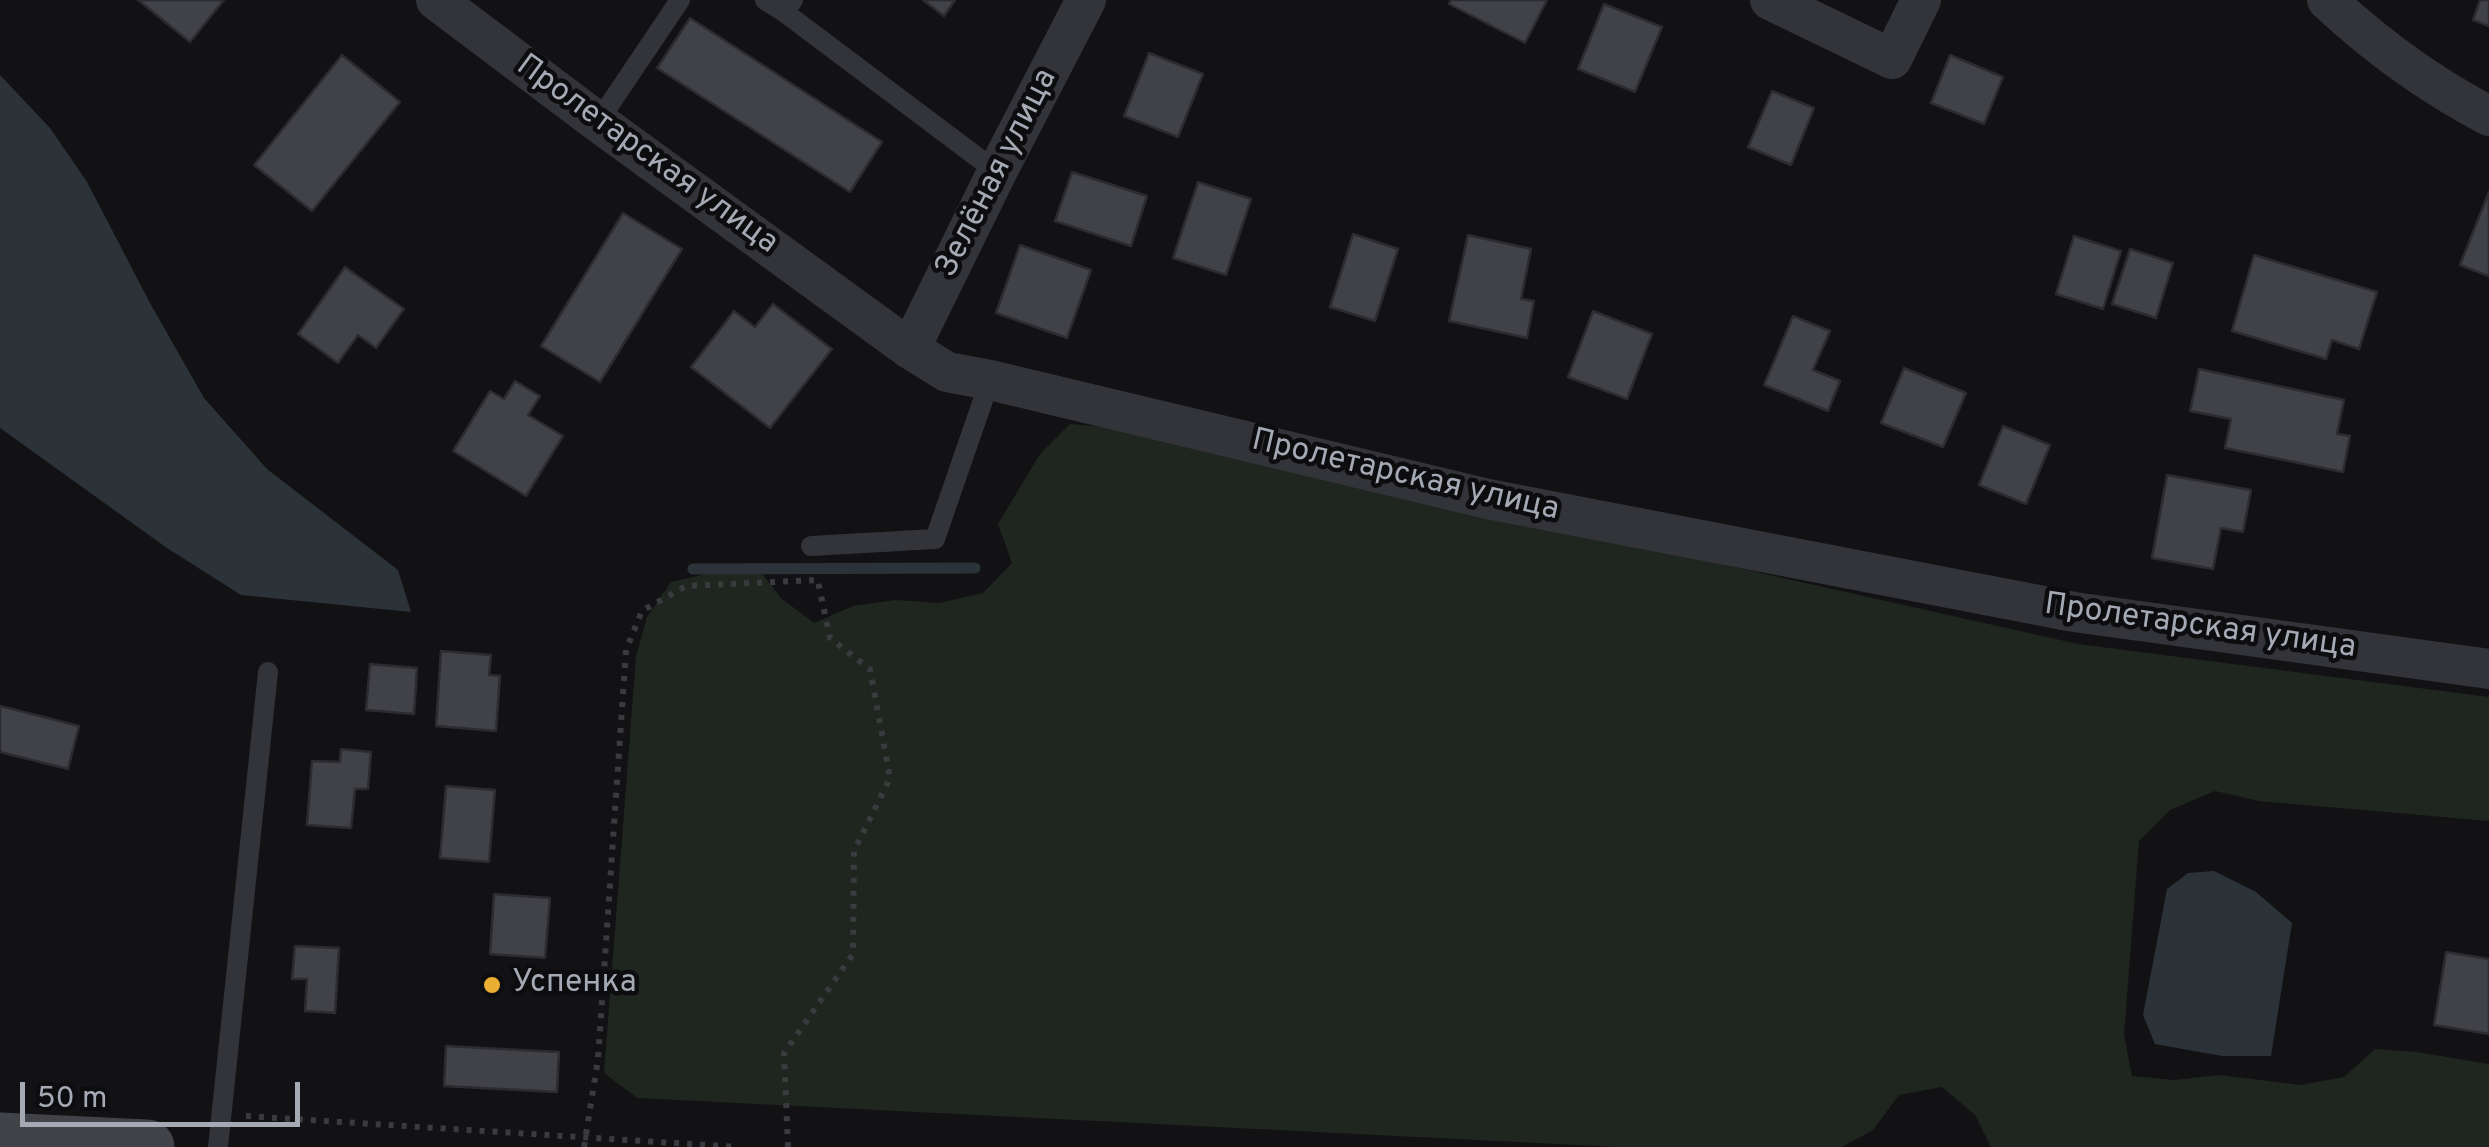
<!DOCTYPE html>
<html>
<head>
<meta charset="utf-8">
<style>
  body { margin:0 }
  #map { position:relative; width:2489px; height:1147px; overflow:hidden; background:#121214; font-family:Overpass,sans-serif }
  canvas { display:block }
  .scale { position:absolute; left:20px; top:1082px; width:280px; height:45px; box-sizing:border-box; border:5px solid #a4a9b4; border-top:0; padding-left:12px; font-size:30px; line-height:35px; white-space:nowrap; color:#a4a9b4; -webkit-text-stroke:8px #0d0d0f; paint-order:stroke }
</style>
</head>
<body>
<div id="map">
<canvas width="2489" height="1147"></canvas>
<div class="scale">50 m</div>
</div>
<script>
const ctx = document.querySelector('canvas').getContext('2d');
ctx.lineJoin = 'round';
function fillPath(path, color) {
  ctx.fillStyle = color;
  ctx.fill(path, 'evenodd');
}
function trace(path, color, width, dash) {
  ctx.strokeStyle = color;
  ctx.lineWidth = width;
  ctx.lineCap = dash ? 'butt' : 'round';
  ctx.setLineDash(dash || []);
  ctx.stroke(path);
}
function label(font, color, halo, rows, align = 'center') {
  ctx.font = font + ' Overpass,sans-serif';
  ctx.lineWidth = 9;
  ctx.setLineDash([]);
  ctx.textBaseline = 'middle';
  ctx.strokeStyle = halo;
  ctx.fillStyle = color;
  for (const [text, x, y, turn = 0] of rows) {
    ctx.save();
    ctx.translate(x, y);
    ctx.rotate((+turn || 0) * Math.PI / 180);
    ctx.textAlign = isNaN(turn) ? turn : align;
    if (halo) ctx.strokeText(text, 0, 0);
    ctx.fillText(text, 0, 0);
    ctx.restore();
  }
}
const green = new Path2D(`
  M1070,424L1113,428L2078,644L2489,697V821L2259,801L2215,791L2170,810L2139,841L2124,1035L2132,1076L2174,1080L2219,1075L2301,1085L2344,1077L2375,1049L2417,1052L2489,1064V1147H1991L1975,1115L1942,1087L1899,1095L1873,1130L1842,1147H1616L637,1098L604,1073L636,657L647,617L671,582L754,563L781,598L814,623L853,606L895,600L939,603L983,593L1012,563L998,524L1040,454Z`);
const water = new Path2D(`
  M0,75L50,128L87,182L150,303L204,398L267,469L398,570L411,612L241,595L167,548L0,428Z
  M2214,871L2256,892L2292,923L2271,1056H2222L2155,1044L2143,1015L2167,889L2188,873Z`);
const stream = new Path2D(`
  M693,569L975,568`);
const building = new Path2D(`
  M138,0H224L190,42Z
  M923,0H955L944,16Z
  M1451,0H1547L1525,43L1449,4Z
  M2480,0H2489V26L2473,20Z
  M1604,4L1662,27L1635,92L1578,69Z
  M690,18L882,142L850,192L657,68Z
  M1149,53L1203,74L1178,137L1124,116Z
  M342,55L400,102L312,211L254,165Z
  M1950,55L2003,77L1984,124L1931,103Z
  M1772,91L1814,108L1791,165L1748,147Z
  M1072,172L1147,196L1131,246L1055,221Z
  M1198,182L1251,199L1226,275L1173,258Z
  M2489,192V276L2460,265Z
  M623,213L682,249L600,382L541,346Z
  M1353,234L1398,249L1375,321L1330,307Z
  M1468,235L1531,249L1521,299L1534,301L1527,338L1449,321Z
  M2074,236L2121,251L2103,309L2056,294Z
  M1020,245L1091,270L1067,338L996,313Z
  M2130,249L2173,263L2156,318L2112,304Z
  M2254,255L2377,292L2359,349L2332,340L2326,359L2232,331Z
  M345,267L404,309L376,348L358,335L338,363L298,334Z
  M773,304L832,349L770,428L691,367L734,311L755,327Z
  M1593,311L1652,334L1627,399L1568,377Z
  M1793,316L1830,331L1813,370L1840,381L1828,411L1764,385Z
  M1904,368L1966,393L1943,447L1881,423Z
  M2199,369L2344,400L2337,434L2350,436L2343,472L2225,448L2231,419L2190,411Z
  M515,381L540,396L528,415L563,436L526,496L453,451L490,391L504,399Z
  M2003,426L2050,445L2026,504L1979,485Z
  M2167,475L2251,490L2243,532L2221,528L2213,569L2152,558Z
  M441,651L491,655L489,675L500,676L496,731L436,726Z
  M370,664L417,668L414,714L366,710Z
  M0,706L79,726L68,769L0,752Z
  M341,749L371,752L368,789H355L351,828L307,825L312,761L340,762Z
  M446,786L495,790L489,862L440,858Z
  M494,894L550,898L545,958L490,954Z
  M295,946L339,948L335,1013L305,1011L307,979H292Z
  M2446,952L2489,959V1034L2434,1025Z
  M446,1046L559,1052L557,1092L444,1086Z`);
const path = new Path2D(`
  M246,1116L738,1147
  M584,1147L598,1059L626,650L642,611L686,586L818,580
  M788,1147L784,1053L853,954L854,851L890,778L870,669L830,638L817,577`);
const lane = new Path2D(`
  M765,0L784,12
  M793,0L784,12L997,172
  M598,122L680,0
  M811,546L935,539L990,380
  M218,1147L268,672`);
const street = new Path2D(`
  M436,0L598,122L910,349L947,372L990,380L1488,499L2074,612L2489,669
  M1770,0L1892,59L1921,0
  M2327,0C2375,45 2430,85 2489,116
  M910,349L997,172L1086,0`);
const secondary = new Path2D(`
  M0,1140L147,1147`);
const markers = [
  [492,985,10,"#ebae33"]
];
const streetNames = [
  ["Пролетарская улица",646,156,36],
  ["Зелёная улица",998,174,-63],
  ["Пролетарская улица",1405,477,13],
  ["Пролетарская улица",2200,628,8]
];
const poiNames = [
  ["Успенка",512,985]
];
fillPath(green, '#1f261f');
fillPath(water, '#2b3339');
trace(stream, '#2b3339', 11);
fillPath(building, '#414247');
trace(building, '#2c2c30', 2.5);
trace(path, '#393b3f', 6, [5, 8]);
trace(lane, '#333439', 20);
trace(street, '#333439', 40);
trace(secondary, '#414348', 55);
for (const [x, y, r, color] of markers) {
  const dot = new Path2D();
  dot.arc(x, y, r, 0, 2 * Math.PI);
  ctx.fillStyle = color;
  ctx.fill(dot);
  trace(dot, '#0d0d0f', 4);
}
label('32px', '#a4a9b4', '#0d0d0f', streetNames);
label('32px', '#a4a9b4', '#0d0d0f', poiNames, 'left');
</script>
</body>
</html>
